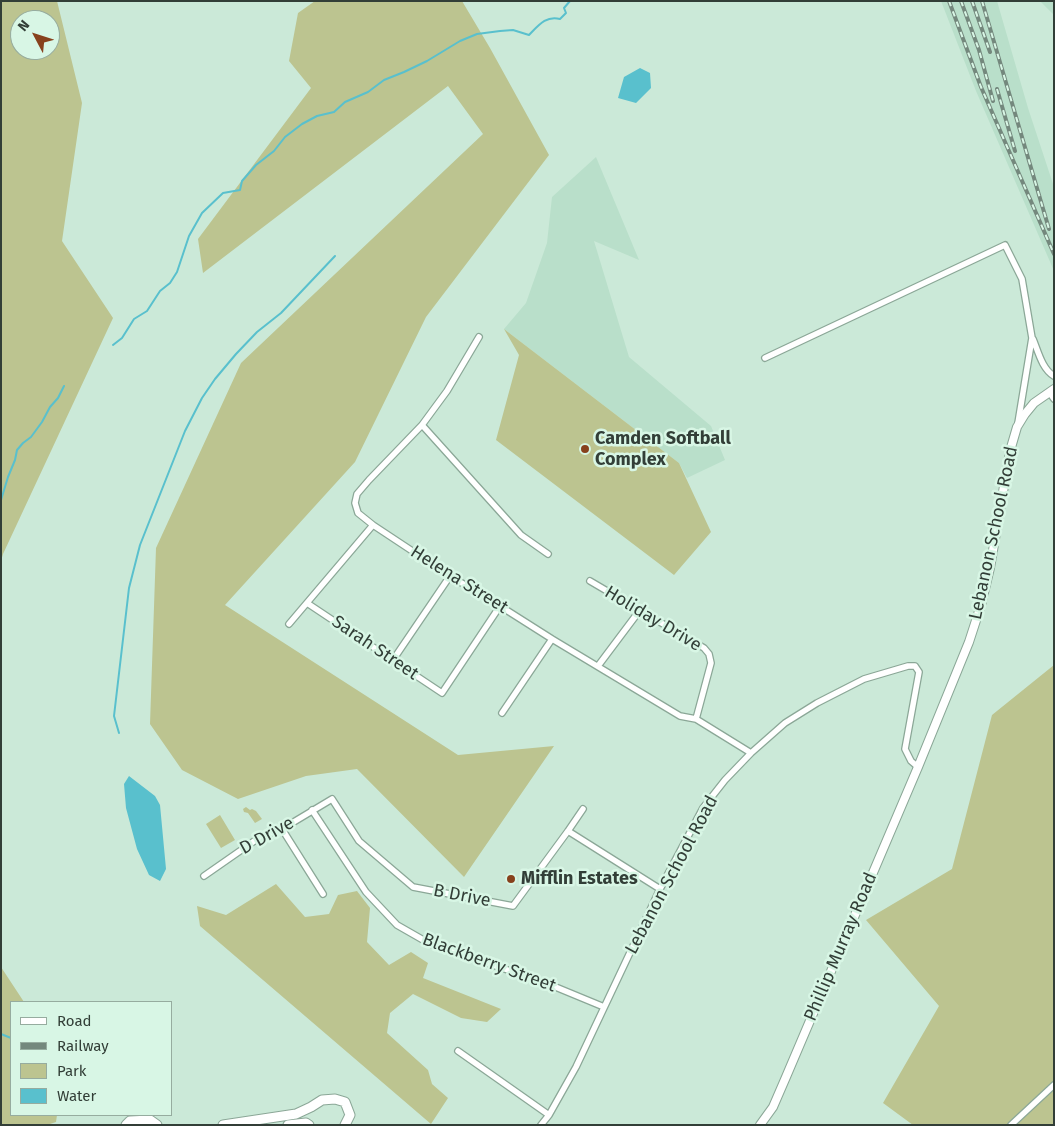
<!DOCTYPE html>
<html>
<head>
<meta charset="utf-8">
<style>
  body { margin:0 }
  #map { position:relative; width:1055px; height:1126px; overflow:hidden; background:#cbe9d8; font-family:"Fira Sans",sans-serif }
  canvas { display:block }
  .frame { position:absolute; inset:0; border:2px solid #323e37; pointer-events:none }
  .legend { position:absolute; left:10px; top:1001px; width:162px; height:115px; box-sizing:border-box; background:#d8f6e5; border:1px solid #96ac9f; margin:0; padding:6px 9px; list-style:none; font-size:15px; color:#323e37 }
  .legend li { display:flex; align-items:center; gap:10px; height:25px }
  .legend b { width:25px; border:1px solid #96ac9f }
  .north { position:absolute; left:10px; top:10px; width:50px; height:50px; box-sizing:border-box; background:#d8f6e5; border:1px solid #96ac9f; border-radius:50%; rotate:310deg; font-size:14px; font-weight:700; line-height:20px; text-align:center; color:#323e37 }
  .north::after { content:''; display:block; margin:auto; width:18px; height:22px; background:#87411c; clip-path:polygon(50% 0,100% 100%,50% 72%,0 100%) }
</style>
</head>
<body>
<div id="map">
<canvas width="1055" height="1126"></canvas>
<div class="frame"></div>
<ul class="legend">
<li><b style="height:6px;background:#fff"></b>Road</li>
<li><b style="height:6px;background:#74887d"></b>Railway</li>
<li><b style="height:14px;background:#bcc490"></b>Park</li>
<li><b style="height:14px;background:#59c0cd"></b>Water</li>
</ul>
<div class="north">N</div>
</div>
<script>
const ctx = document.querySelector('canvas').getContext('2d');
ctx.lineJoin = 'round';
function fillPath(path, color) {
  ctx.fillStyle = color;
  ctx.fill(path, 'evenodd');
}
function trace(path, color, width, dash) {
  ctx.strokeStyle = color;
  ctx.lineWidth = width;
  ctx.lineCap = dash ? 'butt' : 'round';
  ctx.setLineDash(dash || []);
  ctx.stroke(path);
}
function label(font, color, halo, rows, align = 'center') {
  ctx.font = font + ' "Fira Sans",sans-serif';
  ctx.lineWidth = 5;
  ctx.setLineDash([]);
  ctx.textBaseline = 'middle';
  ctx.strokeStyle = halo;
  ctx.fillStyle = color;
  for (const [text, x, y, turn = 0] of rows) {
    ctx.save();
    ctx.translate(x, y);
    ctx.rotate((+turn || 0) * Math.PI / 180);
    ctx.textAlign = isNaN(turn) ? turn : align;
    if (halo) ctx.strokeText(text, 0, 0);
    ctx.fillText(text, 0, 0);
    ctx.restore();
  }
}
const built = new Path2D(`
  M941,1H997L1028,108L1054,187V271L976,91Z
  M1040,1H1054V15Z
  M596,157L639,260L594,241L629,357L711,426L725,460L687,478L679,463L504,329L526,303L547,243L552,197Z`);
const green = new Path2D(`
  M1,1H57L82,103L62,241L113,318L3,554L1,561ZM20,20H50V50H20Z
  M315,1H462L490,48L549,155L426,317L355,462L225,605L458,755L554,746L464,877L357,769L306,776L238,799L182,770L150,724L156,548L241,363L483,134L448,86L203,273L198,239L311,88L289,61L298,13Z
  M504,329L679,463L711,532L674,575L496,440L519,355Z
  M1054,665V1125H913L883,1103L939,1006L866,920L952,869L992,715Z
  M246,807L250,810L252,809L256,811L262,819L255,823L248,813L244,812L243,809Z
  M220,815L235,840L221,848L206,824Z
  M276,884L305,917L329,914L338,895L357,891L370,908L367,942L389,965L411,952L428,963L423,978L501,1009L487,1022L461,1018L413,994L390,1013L387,1033L428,1070L432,1084L448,1098L431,1124L200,926L197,906L226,915Z
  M1,967L24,1002H11V1115H57L56,1122L47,1125H1Z`);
const water = new Path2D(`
  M640,68L650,73L651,88L636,103L618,98L624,77Z
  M129,776L155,796L160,805L166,869L160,881L149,875L137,849L126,808L124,784Z`);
const stream = new Path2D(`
  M113,345L122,338L134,319L147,311L160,291L170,283L177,272L189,236L202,213L223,193L240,190L242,181L256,165L274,151L285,137L302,124L317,116L334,112L345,102L368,92L384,80L404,72L427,61L460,41L477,34L500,31L513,30L529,35C538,26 546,15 560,19L566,13L564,8L570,1
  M1,500L8,477L15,460L17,450L23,443L31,437L42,422L50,407L58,398L64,386
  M119,733L114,716L129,588L140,545L185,431L202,398L215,379L236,354L257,332L281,313L335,256
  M1,1034L11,1038`);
const minor = new Path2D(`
  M479,337L447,391L422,425L369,480L357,494L355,503L358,513L373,525L450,576L500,606L552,639L680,716L696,719L751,753
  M1033,339C1038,351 1042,369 1054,376
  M765,358L1005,245L1022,279L1032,338L1018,423
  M1049,392L1054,399
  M422,425L521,535L548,554
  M590,581L704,648L709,654L711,663L696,719
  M307,603L442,693L500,606
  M289,624L373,525
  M393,660L450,576
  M598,666L640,610
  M502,713L552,639
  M312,810L366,892L397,925L432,945L541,981L604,1007
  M282,829L323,894
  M568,831L660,889
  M204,876L260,837L282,829L332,799L359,841L413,887L513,906L568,831L583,809
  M458,1051L549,1115
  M541,1125L549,1115L576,1067L660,889L703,808L725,780L751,753L785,723L817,703L864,679L908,666H915L919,672L905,749L911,761L918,767
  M1011,1125L1054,1085`);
const tertiary = new Path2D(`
  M760,1125L773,1107L786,1077L918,767L969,642L981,605L990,568L1010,451L1017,427L1025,414L1034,403L1054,389`);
const secondary = new Path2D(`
  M126,1125L130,1121L150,1120L157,1125
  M223,1125L296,1114L311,1107L322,1100L335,1099L345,1102L350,1115L345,1125
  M288,1125L306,1123L309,1125`);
const rail = new Path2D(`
  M949,1L981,87L1054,254
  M961,1L979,50L993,101
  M972,1L990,52
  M982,1L1049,229
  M997,89L1015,151`);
const markers = [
  [585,449,5,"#87411c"],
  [511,879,5,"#87411c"]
];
const poiNames = [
  ["Camden Softball",595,439],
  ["Complex",595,460],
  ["Mifflin Estates",521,879]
];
const streetNames = [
  ["Lebanon School Road",994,533,-78],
  ["Helena Street",459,580,32],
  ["Holiday Drive",653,619,31],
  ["Sarah Street",375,648,34],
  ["D Drive",267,836,-29],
  ["Lebanon School Road",672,875,-62],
  ["B Drive",462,896,11],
  ["Phillip Murray Road",841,947,-67],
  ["Blackberry Street",489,963,20]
];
fillPath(built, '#b9dfca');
fillPath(green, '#bcc490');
fillPath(water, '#59c0cd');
trace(stream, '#59c0cd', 2);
trace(minor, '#8ba797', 8);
trace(tertiary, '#8ba797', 10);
trace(secondary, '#8ba797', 11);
trace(minor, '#fff', 5.5);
trace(tertiary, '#fff', 8);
trace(secondary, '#fff', 9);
trace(rail, '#74887d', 4);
trace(rail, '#d8f6e5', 2, [5.5]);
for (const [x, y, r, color] of markers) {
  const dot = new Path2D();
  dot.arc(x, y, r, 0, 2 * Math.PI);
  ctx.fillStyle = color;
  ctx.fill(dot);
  trace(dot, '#d8f6e5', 2);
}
label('bold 18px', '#323e37', '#d8f6e5', poiNames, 'left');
label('18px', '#323e37', '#d8f6e5', streetNames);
</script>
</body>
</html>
